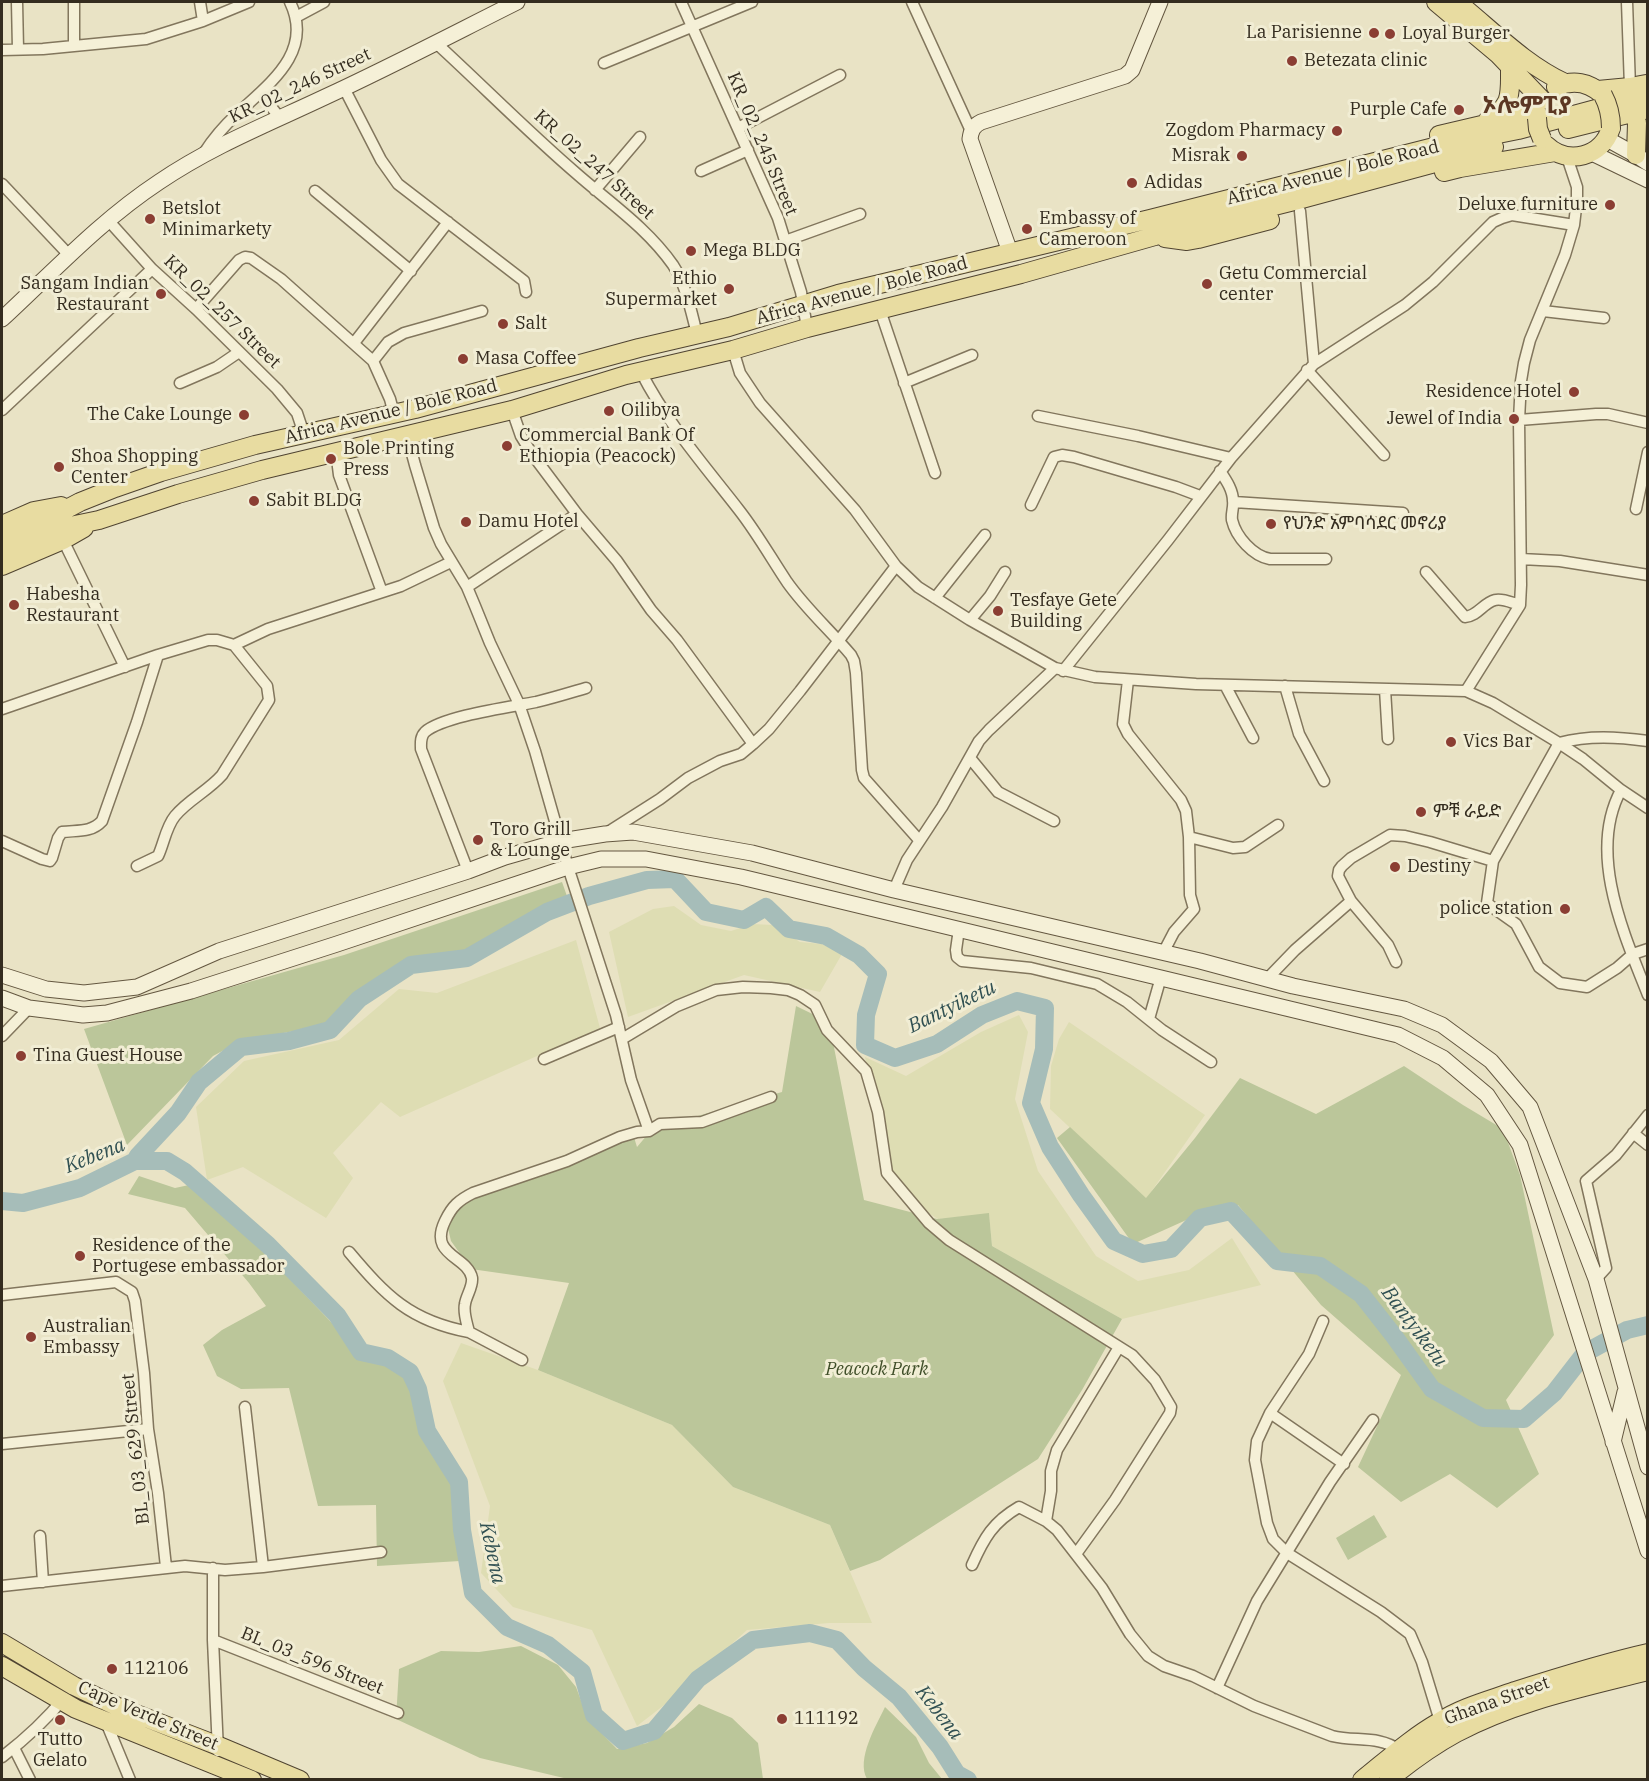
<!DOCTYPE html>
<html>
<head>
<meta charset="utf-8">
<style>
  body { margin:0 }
  #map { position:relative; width:1649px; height:1781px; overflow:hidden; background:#e9e3c5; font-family:"IBM Plex Serif",serif }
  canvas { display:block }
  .frame { position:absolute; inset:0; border:3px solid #342c1f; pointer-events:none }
</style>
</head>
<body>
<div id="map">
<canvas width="1649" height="1781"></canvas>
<div class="frame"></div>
</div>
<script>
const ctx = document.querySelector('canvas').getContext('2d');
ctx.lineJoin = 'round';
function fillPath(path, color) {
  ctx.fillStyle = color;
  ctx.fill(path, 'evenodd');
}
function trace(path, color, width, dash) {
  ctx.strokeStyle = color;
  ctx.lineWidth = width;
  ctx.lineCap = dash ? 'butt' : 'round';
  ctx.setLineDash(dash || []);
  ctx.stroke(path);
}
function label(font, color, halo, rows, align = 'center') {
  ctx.font = font + ' "IBM Plex Serif","Noto Sans Ethiopic",serif';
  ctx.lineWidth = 6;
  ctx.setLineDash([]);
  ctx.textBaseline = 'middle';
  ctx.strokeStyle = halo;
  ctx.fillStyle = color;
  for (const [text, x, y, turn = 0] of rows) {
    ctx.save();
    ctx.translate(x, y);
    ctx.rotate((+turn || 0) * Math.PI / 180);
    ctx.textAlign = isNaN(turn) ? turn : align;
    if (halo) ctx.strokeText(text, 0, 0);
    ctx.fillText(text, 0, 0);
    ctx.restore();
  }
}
const farmland = new Path2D(`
  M674,906L701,925L731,931L752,924L773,925L800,942L822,944L842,954L820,992L744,975L628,1017L609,932L653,909Z
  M576,940L600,1028L400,1117L381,1102L333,1153L353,1178L326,1218L243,1167L207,1180L196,1107L244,1061L339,1040L399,989L437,993Z
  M1019,1015L1028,1032L1015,1099L1038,1171L1096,1256L1138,1281L1189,1270L1232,1238L1261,1285L1122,1319L992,1246L989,1214L938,1219L893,1191L865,1057L906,1076L981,1032Z
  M1069,1022L1205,1115L1146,1199L1050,1109L1051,1066L1059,1039Z
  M461,1343L538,1370L672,1425L733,1487L830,1525L872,1623H829L747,1630L672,1699L637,1726L592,1630L513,1607L481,1573L490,1506L443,1381Z`);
const green = new Path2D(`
  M562,882L568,899L466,952L409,960L326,1025L241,1041L213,1056L127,1145L84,1029L344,955Z
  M796,1006L829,1022L864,1200L937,1219L989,1213L992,1246L1122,1319L1082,1390L1038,1459L880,1560L850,1571L830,1525L733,1487L672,1425L538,1370L569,1283L471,1269L451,1241L444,1212L575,1154L633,1134L637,1147L648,1134L666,1125L782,1092Z
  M1404,1066L1463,1105L1503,1129L1520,1175L1554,1335L1506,1400L1539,1474L1497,1508L1450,1474L1401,1502L1358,1467L1401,1375L1321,1305L1238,1205L1193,1217L1133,1244L1057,1138L1070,1127L1146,1198L1195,1138L1240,1078L1316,1114Z
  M139,1176L175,1188L189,1185L246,1235L286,1275L331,1322L360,1357L387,1363L405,1376L412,1394L420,1434L453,1486L455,1534L460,1561L377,1566L376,1505L318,1506L289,1388L241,1389L217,1376L203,1345L222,1330L266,1306L249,1283L185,1208L128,1194Z
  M1374,1515L1387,1537L1348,1560L1336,1538Z
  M521,1646L558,1665L576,1687L588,1719L617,1749L647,1743L674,1727L699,1704L732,1718L758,1743L763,1779H568L480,1758L396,1719L399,1669L441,1651L479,1652Z
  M885,1707L916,1737L929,1763L942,1779H867C856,1759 876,1726 885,1707Z`);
const river = new Path2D(`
  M135,1161L138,1156L178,1113L199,1082L241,1047L289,1041L330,1030L359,999L411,965L467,958L547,912L589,896L647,880L675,879L706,912L744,920L766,907L789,929L826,936L859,955L878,974L866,1015L865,1045L895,1058L937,1044L982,1015L1017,1001L1045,1008L1044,1049L1031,1103L1050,1147L1081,1195L1114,1241L1143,1254L1171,1249L1200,1218L1231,1211L1277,1261L1320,1266L1361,1294L1394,1336L1432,1389L1483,1418L1524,1419L1554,1393L1585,1353L1627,1330L1648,1325
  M2,1201L23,1203L80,1188L135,1161H167L185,1172L268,1245L337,1315L361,1352L388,1358L410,1372L418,1389L427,1431L459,1482L462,1530L473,1593L507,1627L548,1645L582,1672L594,1715L623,1741L654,1731L698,1679L753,1640L810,1633L837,1640L864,1668L899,1697L940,1747L957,1774L968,1780`);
const street = new Path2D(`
  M17,2L18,49
  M74,2V46
  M200,2L203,21
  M681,2L778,218L801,292L807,328
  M912,2L971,131
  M1627,2L1630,87
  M296,17L324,2
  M436,43C483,86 528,132 577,174C610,203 647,228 673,265C686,285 691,311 697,334
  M2,50L43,49L146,39L203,21L249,2
  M604,63L752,2
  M344,88L381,160L398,184L524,281L526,292
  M261,94L280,118
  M738,128L840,75
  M204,153C213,139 224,126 237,114C270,83 314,52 290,2
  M701,171L748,150
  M2,184L69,255
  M595,190L640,137
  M315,191L411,271
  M108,220L152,269L196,309L277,389L297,413L304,434
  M785,241L860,214
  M196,309L239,260L245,257L251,258L281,279L373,361L390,399L394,414
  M880,310L935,473
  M1543,311L1604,318
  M354,343L448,222
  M733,350L740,373L760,403L855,510L896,566L918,587L970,620L1055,668L1095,677L1196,684L1466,691L1493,703L1559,743L1583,759L1621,790L1648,808
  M373,361L388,342L404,333L482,311
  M1314,364L1405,305L1433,282L1493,222L1502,218L1512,215L1574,225
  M1307,370L1384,455
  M641,372C667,423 704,465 739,510C757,533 771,558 787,582C806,609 830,630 851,655L854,661L856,673L862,770L864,778L919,840
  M180,383L217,367L239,352
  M904,383L972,355
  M2,410L152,269
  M512,410L521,436L532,454L577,514L617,561L651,610L677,640L753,744
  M1038,416L1138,436L1231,458
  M1519,420L1596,414H1608L1648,423
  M407,435L415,465L434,528L441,544L467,587L475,606L490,643L519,704L535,751L568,867L616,1015L631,1080L649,1131
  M336,451L339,475L382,592
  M1220,471C1226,480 1233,490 1233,501C1234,507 1231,513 1232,520C1236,537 1253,556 1270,559H1326
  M1234,502L1403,513
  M1031,505L1054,457L1062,455L1074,457L1176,487L1200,496
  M1636,509L1648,452
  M63,540L125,667
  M1521,559L1560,561L1648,575
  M1426,572L1465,617C1478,616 1483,603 1495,600C1503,598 1512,603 1520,605
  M467,587L577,514
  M935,598L985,535
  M970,620L990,596L1005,572
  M1063,671L1168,540L1231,458L1314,364L1300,211
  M1128,680L1123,724L1128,734L1181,800L1186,811L1189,837L1190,895L1194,909L1174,932L1163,953
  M1225,685L1253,738
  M1285,686L1299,734L1324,781
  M1385,689L1388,739
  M1466,691L1520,605L1521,585L1519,420L1521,381L1524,363L1530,340L1565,255L1574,225L1577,199V187L1567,157
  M2,709L158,655L208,640H217L234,645L268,629L401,586L451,562
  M1648,741C1618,737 1589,735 1559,743L1493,861L1487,903L1492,907L1516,924L1539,967L1560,983L1587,987L1617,968L1633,954L1648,949
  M970,758L998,792L1054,821
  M1621,790C1587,853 1624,934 1648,995
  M605,834L660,799L688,778L720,761L741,754L753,744L769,729L800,691L896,566
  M1189,837L1233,848L1245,847L1278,825
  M2,841L42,859L50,861L52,858L58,838L62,832C77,830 91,833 102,821L137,722L158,655
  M137,866L158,856C164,843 166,827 175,816C188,800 208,791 222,775L269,700L267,686L234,645
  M468,871L421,749C421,743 420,737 425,732C443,716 511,707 536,702C553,698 569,693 586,688
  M894,890L907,860L942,807L979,741L989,730L1055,668
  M959,929L956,950L957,957L962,961L1031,968L1097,984L1127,1002L1162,1030L1211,1062
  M1396,962L1388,945L1351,901L1338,876L1339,870L1342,866L1351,858L1390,835L1405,836L1430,842L1493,861
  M1267,979L1295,950L1351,901
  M1149,1019L1161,977
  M2,1036L29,1008
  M622,1039L677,1006L716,990L743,987L771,988L788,990L800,995L815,1005L827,1030L866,1071L878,1112L887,1173L929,1223L949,1240L1132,1355L1155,1380L1171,1407L1170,1413L1115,1500L1076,1554
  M544,1059L619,1027
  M1633,1133L1648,1145
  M349,1252C386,1296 410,1321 469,1332
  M1596,1279L1606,1268L1586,1181L1616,1155L1648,1115
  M2,1295L116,1282L132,1292L135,1301L144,1373L148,1429L158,1493L166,1567
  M1323,1321L1309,1354L1270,1413L1257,1441L1255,1460L1267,1523L1273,1539L1287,1553L1381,1612L1410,1634L1422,1662L1440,1721
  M522,1360L469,1332C467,1323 463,1313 465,1304C466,1296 473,1287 472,1278C468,1256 428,1256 445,1221C452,1206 459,1200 473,1193L567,1161L620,1137L637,1132L649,1131L660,1124L702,1122L771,1097
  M245,1407L263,1567
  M1270,1413L1344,1464
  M2,1444L148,1429
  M1046,1521L1051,1491V1471L1057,1450L1119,1347
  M40,1536L43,1582
  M972,1565C984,1538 993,1522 1019,1507L1046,1521L1057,1530L1102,1588L1130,1634L1148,1656L1164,1666L1193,1676L1254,1706L1332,1736C1355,1742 1379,1735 1399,1750
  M213,1568V1640L218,1751
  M2,1586L185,1566L225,1570L263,1567L381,1552
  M213,1640L398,1713
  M1217,1688L1257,1601L1330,1482L1373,1420
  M106,1722L130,1780
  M14,1748L30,1780
  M2,1757C24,1740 46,1720 64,1698`);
const secondary = new Path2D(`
  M1607,139L1636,155L1648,163
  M1592,153L1648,180
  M1010,252L970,139C971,131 973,126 981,122L1125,76L1132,70L1160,2
  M2,319C53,272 100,221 159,182C212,146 268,124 325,97C390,67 453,34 517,2
  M2,975L46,989L84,993L137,987L219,951L468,871L505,857L561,841L605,834L633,832L752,853L894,890L1200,961L1293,986L1404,1009L1442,1025L1491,1061L1530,1107L1596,1279L1648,1467
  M2,998L29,1008L61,1012L83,1015L107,1013L191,991L337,944L568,867L601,859H646L741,877L1398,1035L1443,1058L1487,1095L1520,1145L1648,1551
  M1613,1442L1625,1392`);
const primary = new Path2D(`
  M1436,2L1498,54L1542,100
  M1457,2C1492,30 1524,64 1565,83
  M1556,87C1573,79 1589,82 1603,95
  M1598,90L1630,87L1646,84
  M1488,120C1512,105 1510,96 1510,69
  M1568,129L1648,109
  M1439,135L1537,112
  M1546,145C1568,166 1602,157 1611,128
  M1636,155L1637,123
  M1444,172L1460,168L1555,152
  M1165,238L1187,241L1198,239L1270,220
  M2,525L34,511L61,506
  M2,538L38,524L80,502L115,488L161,472L255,445L415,409L639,348L729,327L838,294L1150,219L1434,147L1518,130L1648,95
  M2,552L46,531L99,520L178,494L262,470L512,410L626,375L733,350L807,328L1021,274L1155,236L1298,200L1494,147
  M2,566L63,540L84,528
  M2,1643L74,1686L118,1707L219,1746L300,1780
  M2,1666L76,1709L252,1780
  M1362,1780C1387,1760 1411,1738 1439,1722C1462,1707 1490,1700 1515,1691C1559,1677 1603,1663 1648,1653
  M1388,1780C1409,1763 1432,1746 1456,1733C1516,1701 1582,1688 1648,1671`);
const primaryBridge = new Path2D(`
  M1603,95C1609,106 1611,116 1611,128
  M1537,118L1538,129L1542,139`);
const markers = [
  [1374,33,6,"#8b3e33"],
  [1390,34,6,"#8b3e33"],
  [1292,61,6,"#8b3e33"],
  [1459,110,6,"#8b3e33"],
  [1337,131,6,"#8b3e33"],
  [1242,156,6,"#8b3e33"],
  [1132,183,6,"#8b3e33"],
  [1610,205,6,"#8b3e33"],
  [150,219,6,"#8b3e33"],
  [1027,229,6,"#8b3e33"],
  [691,251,6,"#8b3e33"],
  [1207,284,6,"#8b3e33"],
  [729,289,6,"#8b3e33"],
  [161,294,6,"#8b3e33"],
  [503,324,6,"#8b3e33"],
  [463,359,6,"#8b3e33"],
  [1574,392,6,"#8b3e33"],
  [609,411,6,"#8b3e33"],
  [244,415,6,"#8b3e33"],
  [1514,419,6,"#8b3e33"],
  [507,446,6,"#8b3e33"],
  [331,459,6,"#8b3e33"],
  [59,467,6,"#8b3e33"],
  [254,501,6,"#8b3e33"],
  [466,522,6,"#8b3e33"],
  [1271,524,6,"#8b3e33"],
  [14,605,6,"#8b3e33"],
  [998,611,6,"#8b3e33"],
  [1451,742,6,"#8b3e33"],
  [1421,812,6,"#8b3e33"],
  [478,840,6,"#8b3e33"],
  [1395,867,6,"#8b3e33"],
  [1565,909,6,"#8b3e33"],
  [21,1056,6,"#8b3e33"],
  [80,1256,6,"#8b3e33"],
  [31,1337,6,"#8b3e33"],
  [112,1669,6,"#8b3e33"],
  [782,1719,6,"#8b3e33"],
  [60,1720,6,"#8b3e33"]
];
const poiNames = [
  ["La Parisienne",1362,33,"right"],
  ["Loyal Burger",1402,34],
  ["Betezata clinic",1304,61],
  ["Purple Cafe",1447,110,"right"],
  ["Zogdom Pharmacy",1325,131,"right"],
  ["Misrak",1230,156,"right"],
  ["Adidas",1144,183],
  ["Deluxe furniture",1598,205,"right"],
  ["Betslot",162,209],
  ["Minimarkety",162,230],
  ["Embassy of",1039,219],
  ["Cameroon",1039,240],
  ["Mega BLDG",703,251],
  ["Getu Commercial",1219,274],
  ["center",1219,295],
  ["Ethio",717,279,"right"],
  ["Supermarket",717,300,"right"],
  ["Sangam Indian",149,284,"right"],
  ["Restaurant",149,305,"right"],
  ["Salt",515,324],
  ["Masa Coffee",475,359],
  ["Residence Hotel",1562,392,"right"],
  ["Oilibya",621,411],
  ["The Cake Lounge",232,415,"right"],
  ["Jewel of India",1502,419,"right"],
  ["Commercial Bank Of",519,436],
  ["Ethiopia (Peacock)",519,457],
  ["Bole Printing",343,449],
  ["Press",343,470],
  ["Shoa Shopping",71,457],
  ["Center",71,478],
  ["Sabit BLDG",266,501],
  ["Damu Hotel",478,522],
  ["የህንድ አምባሳደር መኖሪያ",1283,524],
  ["Habesha",26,595],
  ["Restaurant",26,616],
  ["Tesfaye Gete",1010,601],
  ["Building",1010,622],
  ["Vics Bar",1463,742],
  ["ምቹ ራይድ",1433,812],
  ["Toro Grill",490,830],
  ["& Lounge",490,851],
  ["Destiny",1407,867],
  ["police station",1553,909,"right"],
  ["Tina Guest House",33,1056],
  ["Residence of the",92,1246],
  ["Portugese embassador",92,1267],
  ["Australian",43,1327],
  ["Embassy",43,1348],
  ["112106",124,1669],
  ["111192",794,1719],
  ["Tutto",60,1740,"center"],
  ["Gelato",60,1761,"center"]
];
const streetNames = [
  ["KR_02_246 Street",300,86,-25],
  ["KR_02_245 Street",762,144,67],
  ["KR_02_247 Street",594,165,42],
  ["Africa Avenue / Bole Road",1333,173,-14],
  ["Africa Avenue / Bole Road",862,291,-15],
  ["KR_02_257 Street",222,312,44],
  ["Africa Avenue / Bole Road",391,412,-14],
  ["BL_03_629 Street",136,1449,-96],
  ["BL_03_596 Street",312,1661,22],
  ["Ghana Street",1497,1701,-20],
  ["Cape Verde Street",148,1716,23]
];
const parkNames = [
  ["Peacock Park",877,1370]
];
const waterNames = [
  ["Bantyiketu",952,1007,-26],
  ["Kebena",95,1156,-22],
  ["Bantyiketu",1414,1327,53],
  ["Kebena",492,1553,78],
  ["Kebena",939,1713,52]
];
const districtNames = [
  ["ኦሎምፒያ",1527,106]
];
fillPath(farmland, '#deddb3');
fillPath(green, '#bbc69a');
trace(river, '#a6bdb9', 18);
trace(street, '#82765d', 13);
trace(secondary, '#645740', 17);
trace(primary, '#504431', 20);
trace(street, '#f5f0d7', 10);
trace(secondary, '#f5f0d7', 15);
trace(primary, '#e8dca1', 18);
trace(primaryBridge, '#504431', 20, []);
trace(primaryBridge, '#e8dca1', 18);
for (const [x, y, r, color] of markers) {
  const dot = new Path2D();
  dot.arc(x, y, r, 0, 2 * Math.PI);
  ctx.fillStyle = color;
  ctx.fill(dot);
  trace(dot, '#f1edd4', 2);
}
label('18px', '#342c1f', '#f1edd4', poiNames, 'left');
label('18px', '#342c1f', '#f1edd4', streetNames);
label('italic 18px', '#3f4e28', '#f1edd4', parkNames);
label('italic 20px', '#305052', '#f1edd4', waterNames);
label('bold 24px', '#5c3723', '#f1edd4', districtNames);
</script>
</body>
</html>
